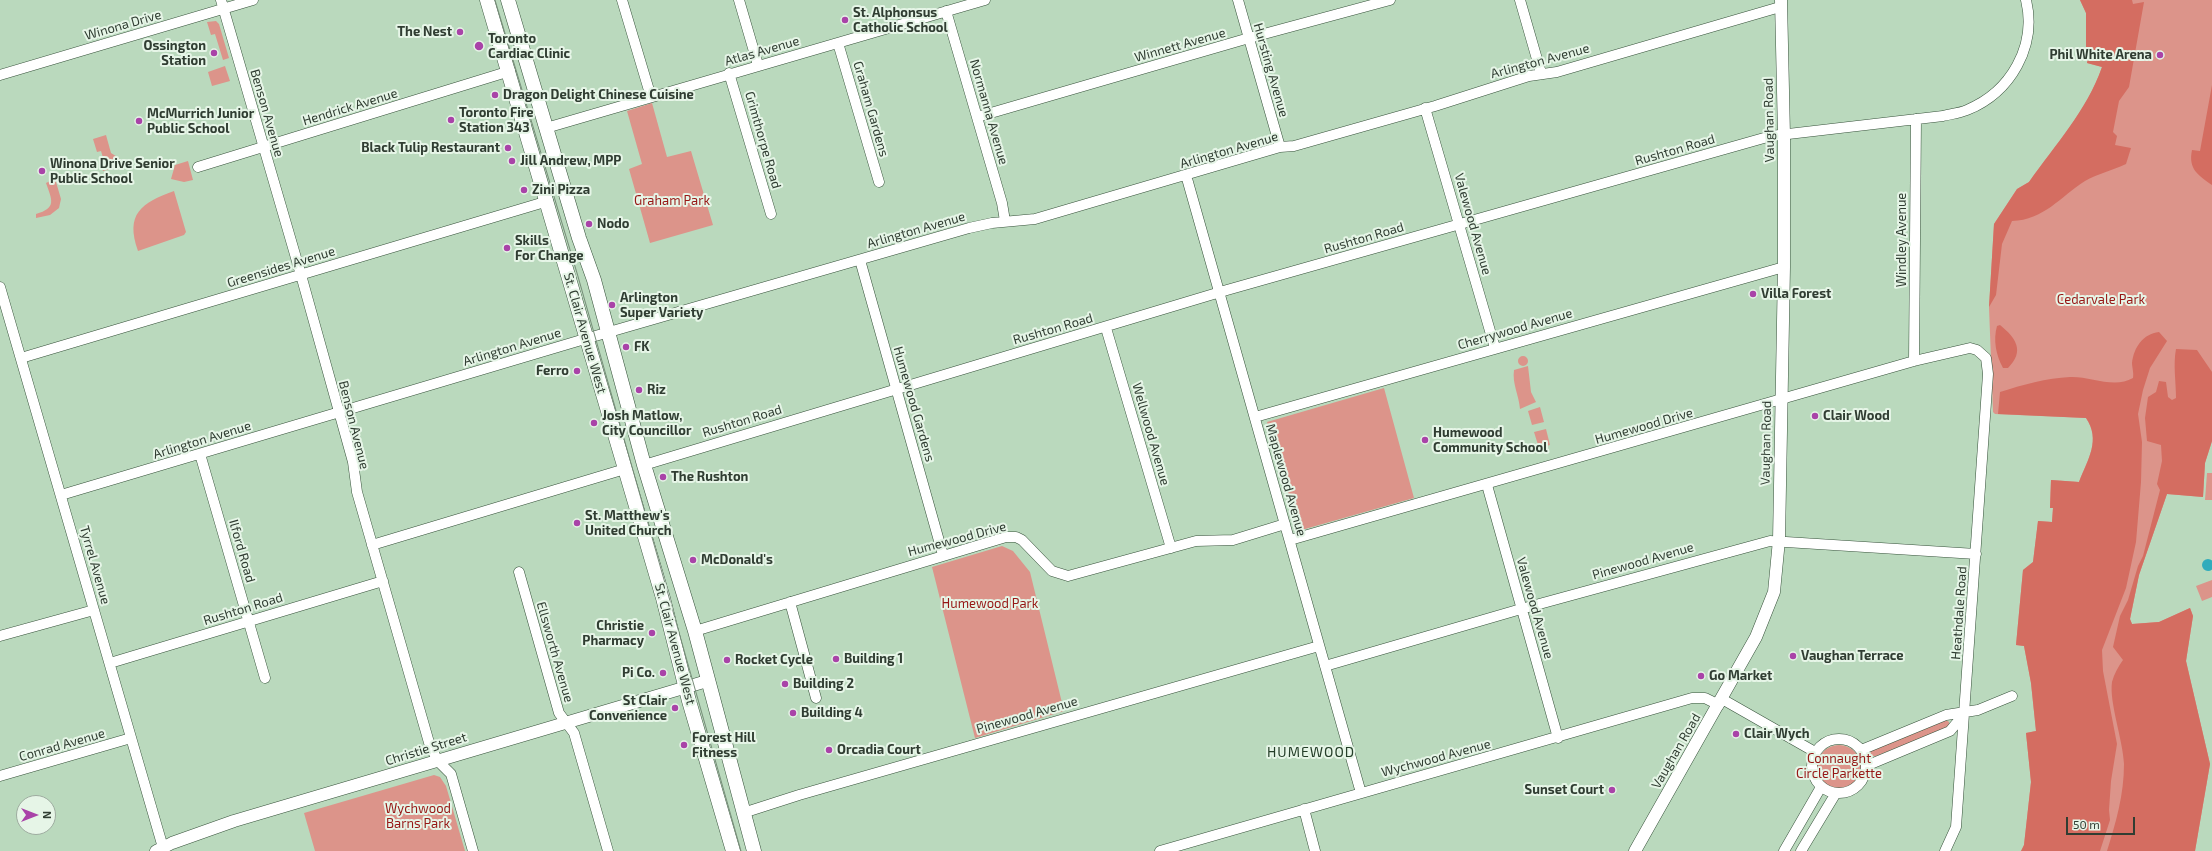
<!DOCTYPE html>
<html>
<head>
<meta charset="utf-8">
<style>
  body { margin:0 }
  #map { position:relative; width:2212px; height:851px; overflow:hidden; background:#bad9bd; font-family:"Exo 2",sans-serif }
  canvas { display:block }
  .north { position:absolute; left:16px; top:795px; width:40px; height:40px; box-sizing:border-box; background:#e6f5e7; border:1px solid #9dab9f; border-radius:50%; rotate:90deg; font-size:11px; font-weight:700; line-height:16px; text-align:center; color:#303d32 }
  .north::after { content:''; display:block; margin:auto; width:14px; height:18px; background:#a943a8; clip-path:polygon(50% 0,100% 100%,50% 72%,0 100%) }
  .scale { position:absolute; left:2066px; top:817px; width:69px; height:18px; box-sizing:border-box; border:2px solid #303d32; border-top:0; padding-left:5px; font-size:12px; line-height:14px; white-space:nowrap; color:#303d32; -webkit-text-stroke:3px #e6f5e7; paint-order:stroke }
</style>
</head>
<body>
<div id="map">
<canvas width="2212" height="851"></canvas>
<div class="north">N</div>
<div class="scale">50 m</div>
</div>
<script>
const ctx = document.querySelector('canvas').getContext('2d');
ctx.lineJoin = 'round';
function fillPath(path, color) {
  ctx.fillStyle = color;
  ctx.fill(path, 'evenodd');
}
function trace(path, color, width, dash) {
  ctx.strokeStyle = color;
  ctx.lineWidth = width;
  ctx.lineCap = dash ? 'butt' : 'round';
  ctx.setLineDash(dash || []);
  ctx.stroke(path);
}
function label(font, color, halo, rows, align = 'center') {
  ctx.font = font + ' "Exo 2",sans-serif';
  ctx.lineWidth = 4;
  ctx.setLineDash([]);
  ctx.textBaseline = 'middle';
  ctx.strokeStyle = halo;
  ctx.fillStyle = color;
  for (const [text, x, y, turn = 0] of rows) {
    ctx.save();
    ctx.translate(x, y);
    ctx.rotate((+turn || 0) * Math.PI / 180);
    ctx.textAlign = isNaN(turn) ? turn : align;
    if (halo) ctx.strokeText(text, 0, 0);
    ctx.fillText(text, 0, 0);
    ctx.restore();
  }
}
const green = new Path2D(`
  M2080,0H2212V441L2205,463L2203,497L2167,494L2139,575L2130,619L2132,624L2159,622L2190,608L2193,616L2186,661L2210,764L2195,851H2021L2024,845L2031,782L2026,733L2036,731L2031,683L2024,646L2016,645L2023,570L2033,562L2038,521L2052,522L2053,508H2050L2051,480L2079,482C2088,458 2101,441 2086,418L1995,414L1993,412L1989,307L1994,224L2017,189L2029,182C2056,144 2087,111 2102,67L2087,63L2089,54L2086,51V13Z
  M216,21L219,24L229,58L223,60L215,34L211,35L207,22Z
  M225,66L230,81L212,86L208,72Z
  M652,103L667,157L691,151L713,225L650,243L629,169L642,164L627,111Z
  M106,135L111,153L119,158L122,165L103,171L100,162L104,161L101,151L97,152L93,139Z
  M188,161L193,180L184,182L171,179L175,165Z
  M52,180L56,182L61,199L59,208L50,215L36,218V214C57,208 52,200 46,183Z
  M174,191L186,232L184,235L138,251C125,214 141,203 174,191Z
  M1518 361a5 5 0 1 1 10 0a5 5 0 1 1-10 0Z
  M1528,366L1531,392L1536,402L1520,409C1519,395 1512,384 1514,370Z
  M1384,388L1414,498L1305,529H1299L1267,422Z
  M1540,407L1544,422L1532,425L1528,411Z
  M1546,429L1550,445L1539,448L1534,432Z
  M2207,473H2212V500H2205Z
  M1002,546L1013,551L1030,572L1064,711L975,738L932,567Z
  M2212,580V597L2202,601L2196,586Z
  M1946,720L1949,722V727L1876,756H1871L1870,751Z
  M1817 767a22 22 0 1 1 44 0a22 22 0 1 1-44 0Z
  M434,775L440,777L446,786L465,851H315L304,813Z`);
const forest = new Path2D(`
  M2080,0H2132L2133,4L2144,2L2129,87L2119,101L2113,132L2117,136L2115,145L2131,148L2126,164C2113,170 2097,174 2085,181C2060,197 2044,220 2012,221L2002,244L1996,295L1989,307L1994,224L2017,189L2029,182C2055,145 2087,110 2102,67L2087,63L2089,54L2086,51V13Z
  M2212,85V185C2198,175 2188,169 2192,150L2200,151Z
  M2000,325C2016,338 2025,351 2008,368H2003C1996,355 1993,340 1997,326Z
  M2159,332L2167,341L2150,368L2143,390L2138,414L2142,442L2141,482L2136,542L2126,588L2102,650L2103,671L2117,744L2111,781L2109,810L2110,820L2100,851H2021L2024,845L2031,782L2026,733L2036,731L2031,683L2024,646L2016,645L2023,570L2033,562L2038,521L2052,522L2053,508H2050L2051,480L2079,482C2088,459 2101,440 2086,418L1998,414L2000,392C2022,385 2047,378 2070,377C2090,376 2114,389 2133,378C2134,373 2132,367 2132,363C2134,347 2143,334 2159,332Z
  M2176,349L2197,350L2212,372V441L2205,463L2203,497L2167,494L2139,575L2130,619L2132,624L2159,622L2190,608L2193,616L2186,661L2210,764L2195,851H2107C2116,822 2124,795 2124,764C2123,740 2109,702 2112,682C2114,674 2118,667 2123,660L2113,647L2120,616L2128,600L2138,566L2143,556L2160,490L2157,484L2162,461L2161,445L2147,441L2145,418L2148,397L2156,392L2159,381L2166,382L2168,397L2172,400L2176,398C2176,381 2173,365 2176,349Z`);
const water = new Path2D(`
  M2202 565a6 6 0 1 1 12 0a6 6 0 1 1-12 0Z`);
const minor = new Path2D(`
  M221,0L301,275L353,462L357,492L430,746L438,761L451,774L473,851
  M622,0L651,97
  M739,0L758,65
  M1238,0L1280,147
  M1520,0L1541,73
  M946,11L1002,203L1005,221
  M838,43L879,182
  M729,73L771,214
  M0,75L253,0
  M1425,108L1495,348
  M977,117L1249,38L1390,0
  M546,128L985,0
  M198,167L510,71
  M1186,175L1361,793
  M860,260L943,555
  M0,287L164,851
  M1106,328L1171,548
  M21,358L548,201
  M1914,361L1916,119
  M1255,417L1784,267
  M200,454L265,678
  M644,465L1227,290L1771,136L1943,116C1951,114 1960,113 1967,110C2011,92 2037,46 2026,0
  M1487,485L1558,738
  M61,495L578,341L969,228L992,223L1035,219L1280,147L1294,146L1435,106L1529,76L1557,72L1780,7
  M1290,540L1914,361L1970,348L1977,350L1986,358L1988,374L1956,827L1945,851
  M372,545L625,469
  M519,572L559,713L574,733L608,851
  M790,602L816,698
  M695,631L1006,537H1016L1022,540L1052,571L1068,576L1196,541L1233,540L1285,524
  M0,636L94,610
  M110,663L383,581
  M1325,666L1521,609L1770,541L1976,554
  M1722,699L1815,752
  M1812 766a27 27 0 1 1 54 0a27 27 0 1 1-54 0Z
  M1861,750L1946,715L1978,710L2012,696
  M1866,766L1950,731L1965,713
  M0,776L131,738
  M1304,809L1315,851
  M743,813L799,795L1319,646
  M1160,851L1692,698H1705L1719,705
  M1784,851L1821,787
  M1801,851L1836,793`);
const tertiary = new Path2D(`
  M156,851L172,843L234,821L707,681
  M1635,851L1756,637L1774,592L1779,540L1784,267V136L1781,0`);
const secondary = new Path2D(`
  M487,0L663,598L689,701L733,851
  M508,0L579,238L594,280L644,465L695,631L754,851`);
const tram = new Path2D(`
  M495,0L577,273L741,851`);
const markers = [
  [845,20,4,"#a943a8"],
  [460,32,4,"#a943a8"],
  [479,46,5,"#a943a8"],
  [214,53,4,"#a943a8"],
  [2160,55,4,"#a943a8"],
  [495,95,4,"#a943a8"],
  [451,120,4,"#a943a8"],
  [139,121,4,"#a943a8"],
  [508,148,4,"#a943a8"],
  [512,161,4,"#a943a8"],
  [42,171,4,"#a943a8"],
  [524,190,4,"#a943a8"],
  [589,224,4,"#a943a8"],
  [507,248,4,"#a943a8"],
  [1753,294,4,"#a943a8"],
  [612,305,4,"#a943a8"],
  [626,347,4,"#a943a8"],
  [577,371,4,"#a943a8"],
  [639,390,4,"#a943a8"],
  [1815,416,4,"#a943a8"],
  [594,423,4,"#a943a8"],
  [1425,440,4,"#a943a8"],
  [663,477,4,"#a943a8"],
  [577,523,4,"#a943a8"],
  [693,560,4,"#a943a8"],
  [652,633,4,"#a943a8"],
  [1793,656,4,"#a943a8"],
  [836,659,4,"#a943a8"],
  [727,660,4,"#a943a8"],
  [663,673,4,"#a943a8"],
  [1701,676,4,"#a943a8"],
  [785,684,4,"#a943a8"],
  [675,708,4,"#a943a8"],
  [793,713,4,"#a943a8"],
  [1736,734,4,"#a943a8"],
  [684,745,4,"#a943a8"],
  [829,750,4,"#a943a8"],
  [1612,790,4,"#a943a8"]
];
const poiNames = [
  ["St. Alphonsus",853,13],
  ["Catholic School",853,28],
  ["The Nest",452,32,"right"],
  ["Toronto",488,39],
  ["Cardiac Clinic",488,54],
  ["Ossington",206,46,"right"],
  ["Station",206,61,"right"],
  ["Phil White Arena",2152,55,"right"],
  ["Dragon Delight Chinese Cuisine",503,95],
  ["Toronto Fire",459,113],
  ["Station 343",459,128],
  ["McMurrich Junior",147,114],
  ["Public School",147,129],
  ["Black Tulip Restaurant",500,148,"right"],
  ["Jill Andrew, MPP",520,161],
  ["Winona Drive Senior",50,164],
  ["Public School",50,179],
  ["Zini Pizza",532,190],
  ["Nodo",597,224],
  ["Skills",515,241],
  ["For Change",515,256],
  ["Villa Forest",1761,294],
  ["Arlington",620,298],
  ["Super Variety",620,313],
  ["FK",634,347],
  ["Ferro",569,371,"right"],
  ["Riz",647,390],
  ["Josh Matlow,",602,416],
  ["City Councillor",602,431],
  ["Clair Wood",1823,416],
  ["Humewood",1433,433],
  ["Community School",1433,448],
  ["The Rushton",671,477],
  ["St. Matthew's",585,516],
  ["United Church",585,531],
  ["McDonald's",701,560],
  ["Christie",644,626,"right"],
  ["Pharmacy",644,641,"right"],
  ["Vaughan Terrace",1801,656],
  ["Building 1",844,659],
  ["Rocket Cycle",735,660],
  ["Pi Co.",655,673,"right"],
  ["Go Market",1709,676],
  ["Building 2",793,684],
  ["St Clair",667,701,"right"],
  ["Convenience",667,716,"right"],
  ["Building 4",801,713],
  ["Clair Wych",1744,734],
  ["Forest Hill",692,738],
  ["Fitness",692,753],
  ["Orcadia Court",837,750],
  ["Sunset Court",1604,790,"right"]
];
const streetNames = [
  ["Winona Drive",123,25,-16],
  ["Winnett Avenue",1180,45,-16],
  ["Atlas Avenue",762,51,-16],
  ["Arlington Avenue",1540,61,-15],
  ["Hursting Avenue",1271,70,74],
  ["Hendrick Avenue",350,107,-17],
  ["Graham Gardens",871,109,74],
  ["Normanna Avenue",989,112,74],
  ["Benson Avenue",267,113,74],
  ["Vaughan Road",1769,120,-91],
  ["Grimthorpe Road",763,140,74],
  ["Arlington Avenue",1229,150,-16],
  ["Rushton Road",1675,150,-16],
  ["Valewood Avenue",1473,224,74],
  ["Arlington Avenue",916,230,-16],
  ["Rushton Road",1364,238,-16],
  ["Windley Avenue",1902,240,-90],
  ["Greensides Avenue",281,267,-17],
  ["Rushton Road",1053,329,-16],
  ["Cherrywood Avenue",1515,329,-16],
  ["St. Clair Avenue West",585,333,74],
  ["Arlington Avenue",512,347,-17],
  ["Humewood Gardens",914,404,74],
  ["Rushton Road",742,421,-17],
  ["Benson Avenue",354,425,76],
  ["Humewood Drive",1644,426,-16],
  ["Wellwood Avenue",1151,434,74],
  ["Arlington Avenue",202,440,-17],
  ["Vaughan Road",1766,443,-89],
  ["Maplewood Avenue",1286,480,74],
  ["Humewood Drive",957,539,-15],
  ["Ilford Road",242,551,74],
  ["Pinewood Avenue",1643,561,-16],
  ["Tyrrel Avenue",95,565,74],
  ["Valewood Avenue",1535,608,74],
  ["Rushton Road",243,609,-17],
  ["Heathdale Road",1959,613,-86],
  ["St. Clair Avenue West",675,644,75],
  ["Ellsworth Avenue",555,652,74],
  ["Pinewood Avenue",1027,715,-16],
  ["Conrad Avenue",62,745,-16],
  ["Christie Street",426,749,-17],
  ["Vaughan Road",1676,751,-60],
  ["Wychwood Avenue",1436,758,-15]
];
const parkNames = [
  ["Graham Park",672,201],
  ["Cedarvale Park",2101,300],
  ["Humewood Park",990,604],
  ["Connaught",1839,759],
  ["Circle Parkette",1839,774],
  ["Wychwood",418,809],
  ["Barns Park",418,824]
];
const neighbourhoodNames = [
  ["HUMEWOOD",1311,752]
];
fillPath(green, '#dc948a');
fillPath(forest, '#d46d61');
fillPath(water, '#31acbc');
trace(minor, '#37523b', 11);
trace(tertiary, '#37523b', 13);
trace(secondary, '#37523b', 15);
trace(minor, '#fff', 10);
trace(tertiary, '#fff', 12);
trace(secondary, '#fff', 14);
trace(tram, '#768c78', 1);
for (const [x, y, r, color] of markers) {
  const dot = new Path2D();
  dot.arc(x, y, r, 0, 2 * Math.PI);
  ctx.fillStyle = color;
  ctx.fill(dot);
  trace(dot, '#e6f5e7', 1.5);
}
label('bold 13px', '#303d32', '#e6f5e7', poiNames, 'left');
label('13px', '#303d32', '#e6f5e7', streetNames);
label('13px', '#961715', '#e6f5e7', parkNames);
ctx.letterSpacing = '1px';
label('14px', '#253f29', '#e6f5e7', neighbourhoodNames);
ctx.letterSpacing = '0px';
</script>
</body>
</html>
